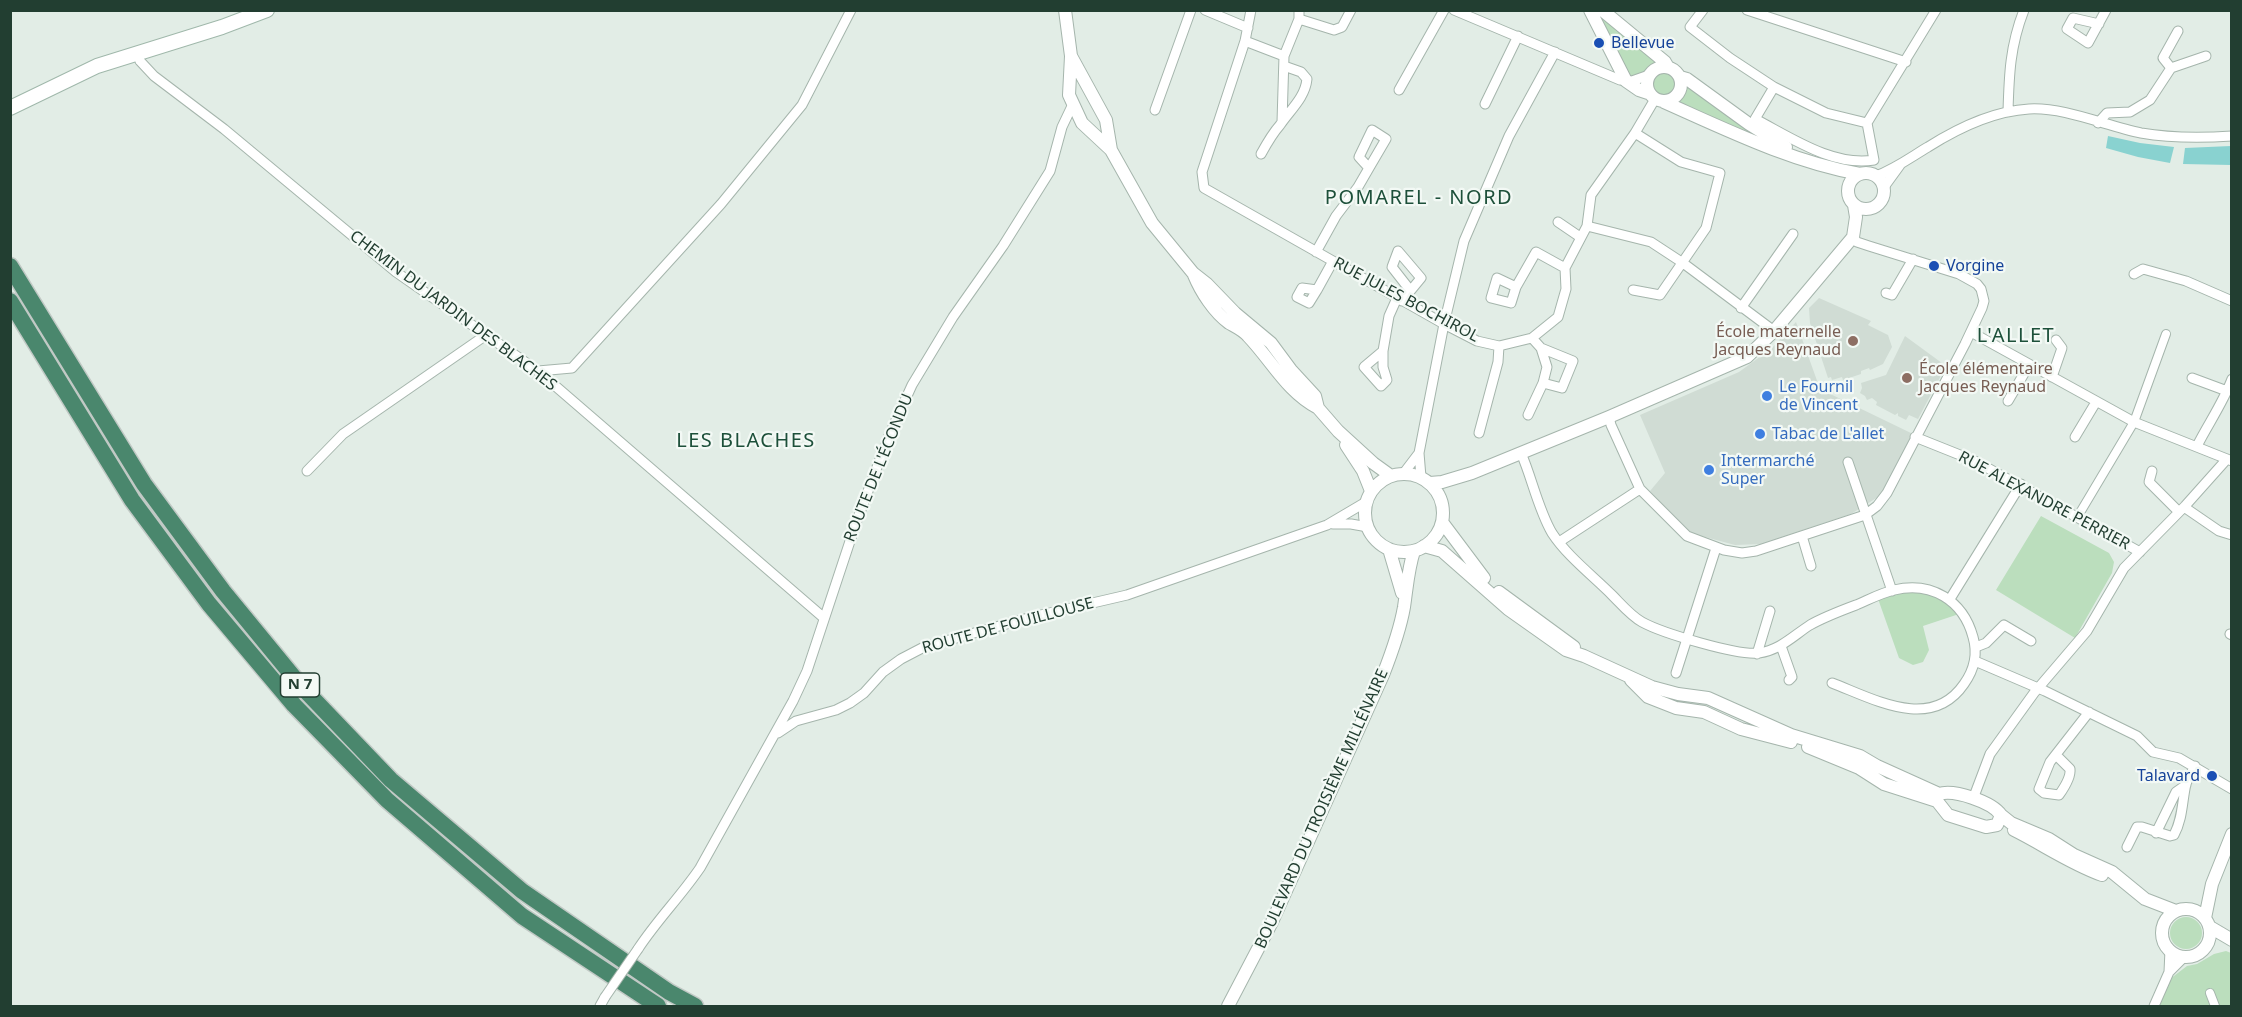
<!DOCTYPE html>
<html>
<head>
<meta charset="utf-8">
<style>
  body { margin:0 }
  #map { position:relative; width:2242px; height:1017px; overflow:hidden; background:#e2ede6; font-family:"Noto Sans",sans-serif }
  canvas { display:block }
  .frame { position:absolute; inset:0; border:12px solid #223e31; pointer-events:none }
</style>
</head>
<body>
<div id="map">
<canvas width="2242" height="1017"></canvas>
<div class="frame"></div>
</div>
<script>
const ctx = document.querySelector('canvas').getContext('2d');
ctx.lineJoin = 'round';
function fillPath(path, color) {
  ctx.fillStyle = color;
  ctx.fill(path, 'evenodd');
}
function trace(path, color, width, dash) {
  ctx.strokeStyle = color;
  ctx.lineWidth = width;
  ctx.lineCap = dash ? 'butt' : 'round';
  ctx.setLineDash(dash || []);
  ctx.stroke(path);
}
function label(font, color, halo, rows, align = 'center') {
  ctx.font = font + ' "Noto Sans",sans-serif';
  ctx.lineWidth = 4.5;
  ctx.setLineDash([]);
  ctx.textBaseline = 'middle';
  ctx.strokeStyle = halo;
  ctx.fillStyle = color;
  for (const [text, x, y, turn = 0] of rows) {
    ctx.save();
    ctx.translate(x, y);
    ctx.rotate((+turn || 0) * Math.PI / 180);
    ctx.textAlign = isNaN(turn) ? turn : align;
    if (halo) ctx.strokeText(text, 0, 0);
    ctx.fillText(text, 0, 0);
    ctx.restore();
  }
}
const built = new Path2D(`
  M1819,298L1871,321L1868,325L1888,335L1892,347L1883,364L1870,370L1869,368L1861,371V374L1843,380L1842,377L1832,380L1831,377L1828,378L1810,323L1809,308Z
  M1796,322L1820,389L1913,434L1885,490L1878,497L1851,514L1761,544L1735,545L1690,533L1682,526L1650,491L1665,473L1640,415L1739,372L1772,348Z
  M1905,336L1946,366L1918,419L1909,415L1906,420L1898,416V413L1895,415L1876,405L1877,402L1872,398L1867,400L1865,396L1860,393L1862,388L1861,383L1886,375Z`);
const green = new Path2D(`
  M1603,16L1656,62C1652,73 1640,75 1629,78L1599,21Z
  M1651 84a13 13 0 1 1 26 0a13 13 0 1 1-26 0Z
  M1686,85L1764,137L1762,141L1677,103L1682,97Z
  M2041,516L2109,553L2114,562L2112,573L2075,638L1996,590Z
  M1930,590L1962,613L1923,626L1929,650L1923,662L1913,665L1899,658L1877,596L1892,591Z
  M2170 933a16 16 0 1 1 32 0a16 16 0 1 1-32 0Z
  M2226,951L2231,953V1006H2159L2170,979L2187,966L2197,964L2214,954Z`);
const water = new Path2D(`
  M2108,136L2140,143L2174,147L2170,163L2138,157L2106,148Z
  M2231,146V165L2183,164L2185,148Z`);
const pedestrian = new Path2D(`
  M2078,516L2134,422L2166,334
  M2210,993L2215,1006`);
const minor = new Path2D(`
  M1205,10L1248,28
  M1251,10L1245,41L1202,172L1204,188L1444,324L1477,341L1499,346L1532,338L1558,317L1566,289L1565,268L1587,226L1591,195L1635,133L1655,99
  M1454,10L1620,80L1632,81L1649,75
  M1703,10L1690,27L1730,58L1774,87L1826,113L1867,123
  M1747,10L1906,62
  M1299,19L1334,30L1342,27L1351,10
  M2099,24L2073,18L2067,29L2088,43L2106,10
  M1245,41L1284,56L1282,122
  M137,52L140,61L154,76L224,129L396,272L538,371L824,618
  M1284,56L1299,19V10
  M2171,68L2163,58L2178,31
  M1774,87L1755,119C1790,137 1833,167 1874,160L1867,123
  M1399,90L1444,10
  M1485,104L1518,36
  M1155,110L1191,10
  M2008,112C2009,75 2010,46 2024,10
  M1867,123L1936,10
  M2098,123L2107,113L2130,112L2150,100L2171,68L2206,56
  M1261,154C1267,143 1272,134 1280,125C1290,110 1305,98 1307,79L1301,72L1284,66
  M1876,176C1895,169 1911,157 1928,147C1958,128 1994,111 2029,109C2065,107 2106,126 2141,133C2170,138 2202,138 2232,136
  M1884,187L1900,165
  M1558,222L1580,237
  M1587,226L1651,242L1683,263L1774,331
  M1316,252L1336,216L1358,187L1369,168L1359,157L1372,130L1386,139L1369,168
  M2134,274L2143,269L2186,281L2232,301
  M1516,287L1497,278L1491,298L1511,303L1516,287L1536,252L1565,268
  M1317,290L1309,303L1297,297L1302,288L1317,290L1333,261
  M1633,290L1660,295L1706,228L1720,173L1681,162L1635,133
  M1886,293L1892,295L1913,259
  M1402,301L1421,278L1398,251L1392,267L1410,290
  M1741,308L1793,234
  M1971,332L2134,422L2232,461
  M1532,338L1541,348L1573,361L1562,388L1543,383
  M1383,351V367L1387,380L1381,386L1364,367L1383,351L1389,316L1397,298
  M538,371L572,368L721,204L802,105L851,10
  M2052,377L2062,348L2056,340
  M2192,378L2227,391
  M2008,401L2029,365
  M1528,415L1543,383L1547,367L1541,348
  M1609,417L1611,425L1640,489L1687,536L1724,550L1742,553L1756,551L1865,515L1877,506L1887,493L1965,344L1982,308L1984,301L1981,289L1977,284L1959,274L1869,246L1857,242L1853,237
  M1479,433L1498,362L1499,346
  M1915,437L1975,461L2140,552
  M2075,437L2096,402
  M2197,446C2208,424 2223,403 2232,379
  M1521,453C1532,478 1538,509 1552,533C1567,556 1592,575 1612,595C1621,604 1631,616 1642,622C1662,633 1738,656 1759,653C1780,650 1793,636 1810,625C1824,617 1840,611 1856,605C1868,600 1881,593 1894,590C1931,581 1963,600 1973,637C1978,654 1974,670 1964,684C1931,732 1874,699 1832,683
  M1848,462L1892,591
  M307,471L343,434L486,335
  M2152,471L2149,482L2179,512
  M1403,474L1419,453
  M1421,477L1419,453L1444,324L1464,241L1509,136L1555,52
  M2184,507L2219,531L2232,535
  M1333,524H1351L1368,527
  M1802,536L1811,566
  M1559,542L1640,489
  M1950,599L2021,484
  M2230,634L2232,635
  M1781,646L1792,677L1789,680
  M1976,647L1986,643L2004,625L2031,641
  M1757,654L1770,611
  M1975,661L2045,691L2137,736L2153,752L2179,758L2232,789
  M1676,673L1716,548
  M778,733L796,721L836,710L850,703L864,693L883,672L901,659L924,647L1028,618L1127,595L1327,525L1366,502
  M2056,755L2070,769C2071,777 2064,788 2059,795L2044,793L2039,789L2050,762L2089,712
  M1973,799L1990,754L2034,693L2087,631L2124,568L2185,506L2227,459
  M2156,833L2176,792L2186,785
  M2127,847L2137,827H2142L2170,836L2174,835C2183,818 2182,801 2186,784C2188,778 2192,772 2195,766
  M638,949C657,920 681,896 700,868L793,701L807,671L856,523L888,438L912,385L953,317L1003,246L1050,171L1062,127L1072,106
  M2169,972L2184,957
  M600,1006L605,997
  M2154,1006L2169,972L2170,950`);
const tertiary = new Path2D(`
  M1065,10L1071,56L1069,95L1082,123L1111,150L1152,223L1193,273L1207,284L1235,313L1271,343L1291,370L1315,396L1318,408L1338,431L1373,463L1391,476
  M1590,10L1626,81L1639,90L1648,93
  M1602,10L1665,62L1668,67
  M1071,56L1106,120L1111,150
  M1647 84a17 17 0 1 1 34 0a17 17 0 1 1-34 0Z
  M1680,77L1687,79L1749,124L1786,147
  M1664,102C1727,130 1792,162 1860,174
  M1848 191a18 18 0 1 1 36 0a18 18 0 1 1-36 0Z
  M1194,275C1201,292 1214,312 1229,323C1236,327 1243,330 1248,336C1272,361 1287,392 1318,408
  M1346,445L1363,471L1371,491
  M1365 513a39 39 0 1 1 78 0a39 39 0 1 1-78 0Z
  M1430,483L1442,482L1472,473L1609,417L1747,357L1774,331L1853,237L1856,217L1854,205
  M1442,522L1484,578
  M1424,546L1442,551L1508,609L1566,650L1584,656L1652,687L1678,694L1708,698L1791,735L1860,756L1877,766L1939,794
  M1389,549L1402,593
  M1499,592L1574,647
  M1631,680L1648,697L1676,708L1704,712L1741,729L1791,742
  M1808,747L1859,768L1884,784L1937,801L1948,815L1986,827L1997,825L2001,815C1992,802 1954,789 1939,794L1937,799
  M2001,815L2011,823L2049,839L2074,855L2112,872L2145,899L2176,911
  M2014,830C2044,845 2071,864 2102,875
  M2162 933a24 24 0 1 1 48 0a24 24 0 1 1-48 0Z
  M2205,918L2212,884L2232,834
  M2210,927L2232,940
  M1228,1006L1272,922L1383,675C1392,652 1400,630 1404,607C1407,587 1408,569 1414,551`);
const secondary = new Path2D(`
  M10,108L97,66L222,27L267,10`);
const trunk = new Path2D(`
  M10,266L144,484L223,591L301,686L391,780L522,891L669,992L695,1006
  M10,301L132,500L209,604L294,705L387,800L522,916L658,1006`);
const minorBridge = new Path2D(`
  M605,997L638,949`);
const markers = [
  [1599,43,6,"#1a4fb4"],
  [1934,266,6,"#1a4fb4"],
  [1853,341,6,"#8d6e63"],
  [1907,378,6,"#8d6e63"],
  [1767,396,6,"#3f7fe0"],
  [1760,434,6,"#3f7fe0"],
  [1709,470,6,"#3f7fe0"],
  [2212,776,6,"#1a4fb4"]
];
const shields = [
  [300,685,39]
];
const shieldNames = [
  ["N 7",300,685]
];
const transitNames = [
  ["Bellevue",1611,43],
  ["Vorgine",1946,266],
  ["Talavard",2200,776,"right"]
];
const streetNames = [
  ["RUE JULES BOCHIROL",1406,300,28],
  ["CHEMIN DU JARDIN DES BLACHES",453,311,37],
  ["ROUTE DE L'ÉCONDU",879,468,-68],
  ["RUE ALEXANDRE PERRIER",2044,501,28],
  ["ROUTE DE FOUILLOUSE",1008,626,-15],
  ["BOULEVARD DU TROISIÈME MILLÉNAIRE",1322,809,-66]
];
const educationNames = [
  ["École maternelle",1841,332],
  ["Jacques Reynaud",1841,350],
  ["École élémentaire",1919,369,"left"],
  ["Jacques Reynaud",1919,387,"left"]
];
const shopNames = [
  ["Le Fournil",1779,387],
  ["de Vincent",1779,405],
  ["Tabac de L'allet",1772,434],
  ["Intermarché",1721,461],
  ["Super",1721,479]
];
const quarterNames = [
  ["POMAREL - NORD",1419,198],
  ["L'ALLET",2016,336],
  ["LES BLACHES",746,441]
];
fillPath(built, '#d0dcd4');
fillPath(green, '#bbdebd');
fillPath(water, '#89d2d0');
trace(pedestrian, '#a5b5ac', 10);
trace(minor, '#a5b5ac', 11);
trace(tertiary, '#a5b5ac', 14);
trace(secondary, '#a0b8ab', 16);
trace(trunk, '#c1c9c5', 19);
trace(pedestrian, '#fff', 8);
trace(minor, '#fff', 9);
trace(tertiary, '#fff', 12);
trace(secondary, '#fff', 14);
trace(trunk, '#4a876d', 16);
trace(minorBridge, '#a5b5ac', 11, []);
trace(minorBridge, '#fff', 9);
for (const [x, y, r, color] of markers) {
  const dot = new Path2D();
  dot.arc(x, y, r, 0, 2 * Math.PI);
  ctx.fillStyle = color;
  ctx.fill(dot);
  trace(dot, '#f3f9f5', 2);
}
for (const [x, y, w] of shields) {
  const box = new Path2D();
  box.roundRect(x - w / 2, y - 12, w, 24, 4.5);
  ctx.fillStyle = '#f3f9f5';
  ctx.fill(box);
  trace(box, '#223e31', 1.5);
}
label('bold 15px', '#223e31', null, shieldNames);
label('16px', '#164399', '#f3f9f5', transitNames, 'left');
label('16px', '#223e31', '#f3f9f5', streetNames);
label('16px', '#785e54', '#f3f9f5', educationNames, 'right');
label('16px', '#366cbe', '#f3f9f5', shopNames, 'left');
ctx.letterSpacing = '1.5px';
label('20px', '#1d503a', '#f3f9f5', quarterNames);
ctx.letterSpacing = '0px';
</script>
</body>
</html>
